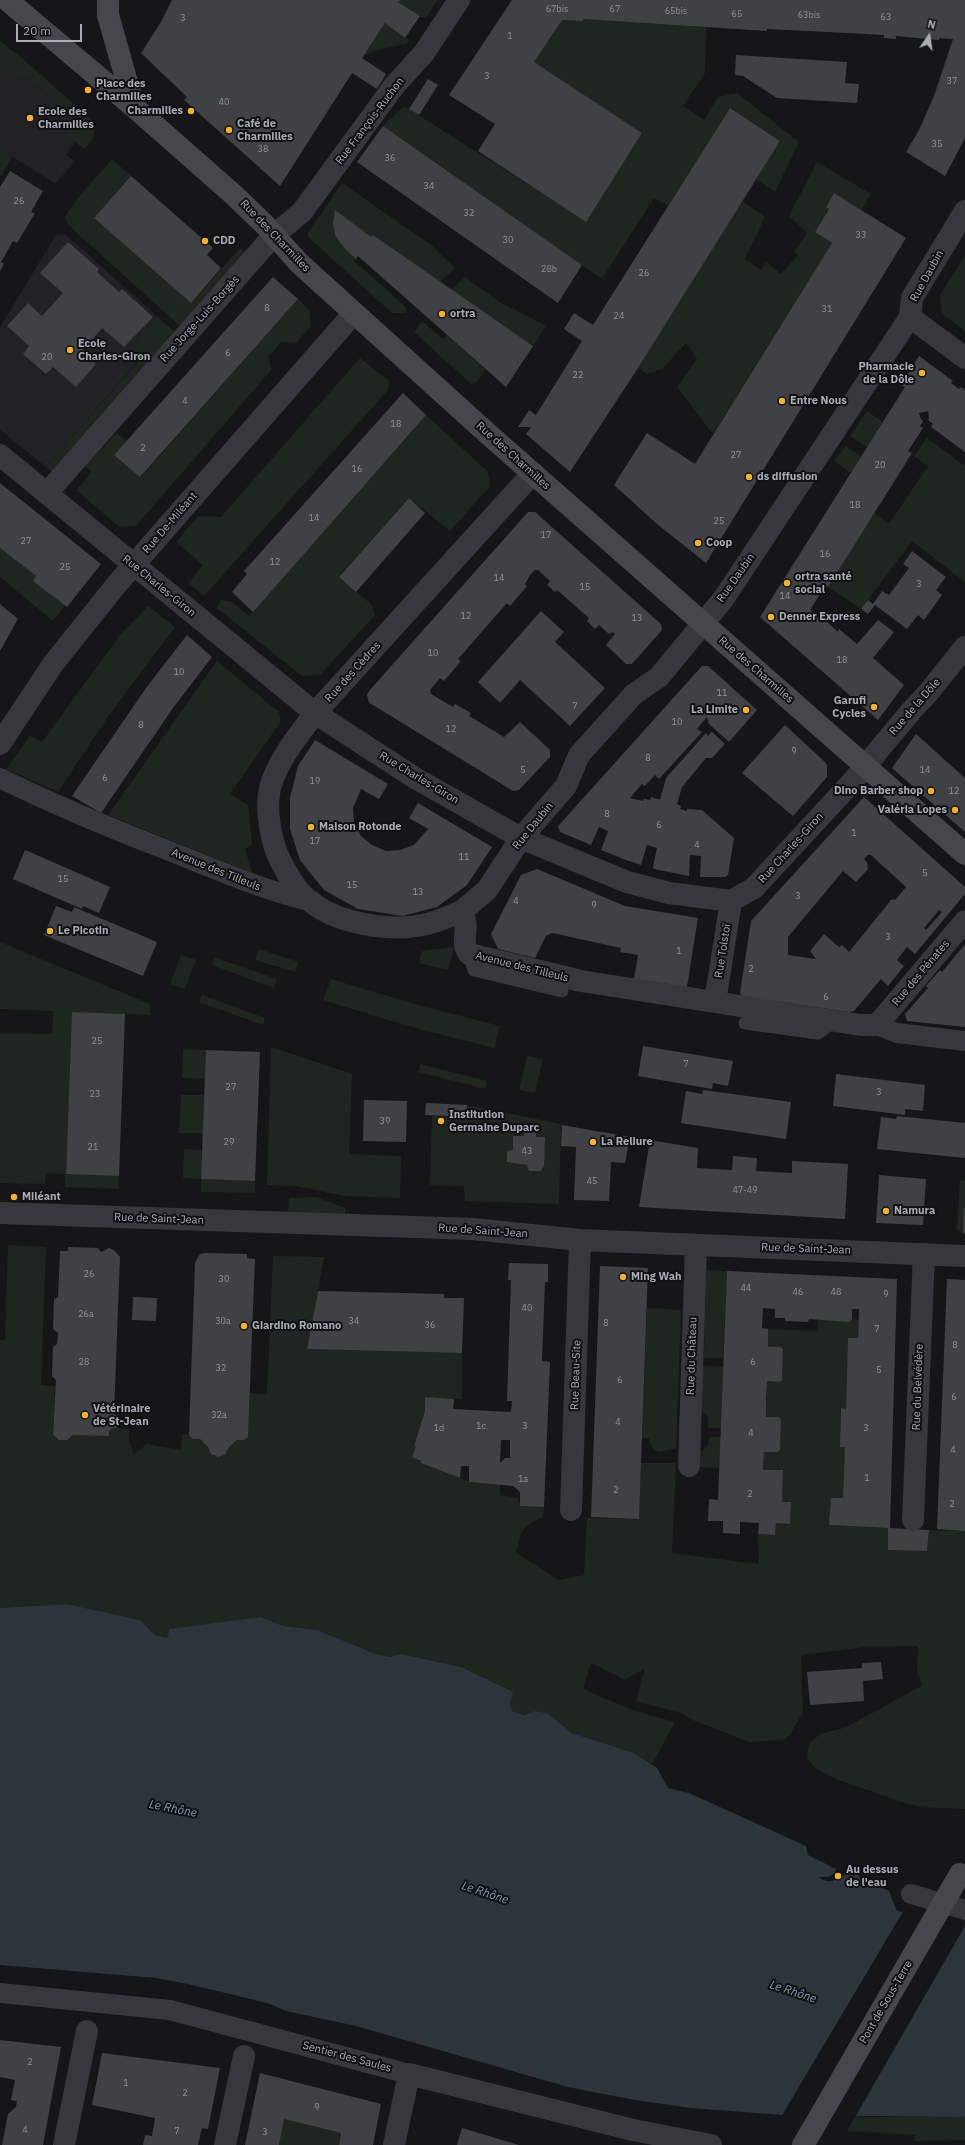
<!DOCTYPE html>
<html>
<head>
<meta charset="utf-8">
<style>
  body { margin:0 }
  #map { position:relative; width:965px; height:2145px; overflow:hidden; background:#161618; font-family:"IBM Plex Sans",sans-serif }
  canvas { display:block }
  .north { position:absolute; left:909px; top:16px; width:40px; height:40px; -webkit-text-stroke:3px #111113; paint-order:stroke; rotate:13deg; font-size:11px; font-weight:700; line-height:16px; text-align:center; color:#a8adb8 }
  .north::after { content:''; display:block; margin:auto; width:14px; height:18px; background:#a8adb8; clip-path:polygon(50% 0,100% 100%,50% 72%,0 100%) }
  .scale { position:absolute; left:16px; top:24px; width:66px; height:18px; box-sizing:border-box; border:2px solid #a8adb8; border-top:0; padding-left:5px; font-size:12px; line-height:14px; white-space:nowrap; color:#a8adb8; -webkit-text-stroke:3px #111113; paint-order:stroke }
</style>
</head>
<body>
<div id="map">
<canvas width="965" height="2145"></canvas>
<div class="north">N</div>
<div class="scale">20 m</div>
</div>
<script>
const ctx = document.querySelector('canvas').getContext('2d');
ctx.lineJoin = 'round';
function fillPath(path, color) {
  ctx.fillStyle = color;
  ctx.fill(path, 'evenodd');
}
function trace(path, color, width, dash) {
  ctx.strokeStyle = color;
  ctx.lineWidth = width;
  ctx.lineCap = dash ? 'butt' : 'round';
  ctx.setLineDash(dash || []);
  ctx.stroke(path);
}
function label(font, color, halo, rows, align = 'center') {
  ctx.font = font + ' "IBM Plex Sans",sans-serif';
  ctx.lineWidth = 4;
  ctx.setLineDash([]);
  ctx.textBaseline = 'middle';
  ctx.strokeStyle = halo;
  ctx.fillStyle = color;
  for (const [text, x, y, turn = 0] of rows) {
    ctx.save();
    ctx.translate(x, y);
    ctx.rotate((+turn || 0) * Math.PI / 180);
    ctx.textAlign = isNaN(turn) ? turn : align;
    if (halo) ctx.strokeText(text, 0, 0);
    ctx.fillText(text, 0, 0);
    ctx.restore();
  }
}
const built = new Path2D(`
  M0,66L12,76L29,79L52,98L68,137L75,142L66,155L74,161L56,184L0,149Z
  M65,234L158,317L134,345L144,354L46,467L0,430V327L56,235Z`);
const green = new Path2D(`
  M400,0H438L425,19L398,2Z
  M583,19L706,27L705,73L683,106L704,120L718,97L737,93L799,142L775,192L756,179L780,141L730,108L668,206L654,198L602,279L383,126L404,106L586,221L642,133L534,62L562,20L583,21Z
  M385,23L409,40L406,44L373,51L362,58Z
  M0,41L22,58L95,123L93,139L85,149L68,137L52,98L29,79L12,76L0,66Z
  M0,149L13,156L0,177Z
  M112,159L131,176L94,218L191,303L240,248L246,254L181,327L68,225L65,217L77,199Z
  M817,162L871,194L861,210L834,193L826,206L829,209L815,232L832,243L713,434L677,387L697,359L686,343L662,369L648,374L638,368L742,201L765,217L745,259L761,270L766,262L781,274L798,255L794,252L807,233L789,216Z
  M342,183L431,245L455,268L440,282L373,235L356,259L353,260L406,307V313H392L308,237V233Z
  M965,256V331L942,314L940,295Z
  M465,277L501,303L524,314L546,326L533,346L451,290Z
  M298,299L309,310L311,326L296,343L281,342L269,356L271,370L136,526L119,527L76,490L92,472L85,466L116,433L127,441L114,455L141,477Z
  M158,317L176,333L52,472L46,467L144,355L134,345Z
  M422,321L443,339L447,335L486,370L476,383L471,384L414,332Z
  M360,358L389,381L388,390L204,596L188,583L203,565L176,542L198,516L221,517Z
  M867,411L883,422L867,447L850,436Z
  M426,415L488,472L490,486L450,531L409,498L339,576L372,605L375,615L321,674L302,676L217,608L221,600L232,602L249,616Z
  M927,438L965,466V582L912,541L861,609L828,587L874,513L889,524L928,466L914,456Z
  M846,446L861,456L851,473L834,461Z
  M0,548L36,576L33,581L65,605L53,621L0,577Z
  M148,606L175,627L107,718L58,792L6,769L30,736L42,742L120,635Z
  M217,661L279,712L281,721L230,794L248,805L252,844L245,849L252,873L108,815Z
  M0,942L150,1004V1015L72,1012L66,1174L119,1176L118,1189L65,1187V1174L46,1173L45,1184L0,1183V1033L52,1034L53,1011L0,1009Z
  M454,947L448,970L419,963L422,951Z
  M259,949L299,962L295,972L255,960Z
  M181,955L196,960L185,989L170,984Z
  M214,957L277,979L274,988L212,965Z
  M331,979L418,1005L500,1026L494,1048L408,1026L323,1000Z
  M202,995L265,1018L263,1025L199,1002Z
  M271,1047L352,1074L349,1154L401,1156L400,1198L345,1196L295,1186L267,1185Z
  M183,1049L206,1050L205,1079L182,1078Z
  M527,1056L543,1059L535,1093L519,1090Z
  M420,1064L487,1081L485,1089L418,1072Z
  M181,1095H204L203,1133H179Z
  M467,1105L561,1124L559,1204L465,1201L464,1186L430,1185L432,1116L466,1117Z
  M184,1149L202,1150L201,1179L255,1181V1193L201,1192V1179L183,1178Z
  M960,1180L965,1181V1232L957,1231Z
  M316,1197L345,1208V1215L288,1212L289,1198Z
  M8,1245L46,1247L41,1385L55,1386L53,1434L109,1436V1431L113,1428L129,1429V1440L134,1454L147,1444L181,1450L182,1434L189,1435L193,1439H200L208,1447L211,1454L218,1457L225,1455L229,1447L237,1440H244L248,1436L250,1393L267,1394L273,1256L324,1257L307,1349L462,1353V1399L425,1398V1411L414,1445L416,1446L413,1457L421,1461V1463L470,1482L500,1485V1495L518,1498L520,1506L544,1507L543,1517C520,1527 522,1530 516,1553L559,1580L584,1575L587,1518L639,1519L641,1463H676L672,1553L759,1564L758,1534L774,1535L776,1523L790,1524L791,1502H782L783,1470H763L764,1452H777L780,1450L781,1420L779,1417H766L767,1381L780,1382L782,1380L783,1349L781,1347H768V1329L817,1331L818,1319L849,1322L852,1319L858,1320V1338H848L846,1409H841L840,1446L845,1447L843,1498H831L830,1525L888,1528V1550L927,1551L929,1530L965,1531V1809L922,1807L908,1804L838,1780L815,1768L807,1758L809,1744L820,1734L847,1727L923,1685L917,1673L918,1646L865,1647L801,1655L803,1712L790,1735L783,1740L749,1742L695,1721L681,1713L636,1701L645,1668L625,1680L591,1663L583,1689L632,1710L675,1722L652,1764L634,1753L572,1733L547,1713L535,1711L524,1715L512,1711L510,1703L461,1667L401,1654L390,1657L376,1654L317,1630L283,1626L261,1617L167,1638L155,1635L140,1620L67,1604L0,1608V1340H5Z
  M706,1270L727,1271L723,1358H704Z
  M647,1308L681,1310L676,1449L658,1452L652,1447L649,1438H642Z
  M702,1366L723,1367L721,1428H708V1418L701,1410Z
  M709,1437H721L720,1468L700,1467V1453L708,1445Z
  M855,2117H965V2140L915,2141V2135L847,2131Z
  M284,2119L341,2133L339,2145H279Z`);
const water = new Path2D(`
  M67,1604L140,1620L155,1635L167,1638L170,1629L261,1617L283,1626L317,1630L376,1654L390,1657L401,1654L461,1667L513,1692L510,1703L512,1711L524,1715L535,1711L547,1713L572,1733L634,1753L657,1768L668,1788L689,1793L806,1846L808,1855L836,1869L835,1873L829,1877H819C831,1888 844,1875 855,1867L860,1878L889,1891L897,1911L965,1925V2117L782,2115L691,2108L635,2100L568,2087L356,2026L286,2011L267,2003L188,1984L156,1978L0,1965V1608Z`);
const pier = new Path2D(`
  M904,1910L965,1922V1926L854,2119L781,2117Z`);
const building = new Path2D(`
  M172,0H400L398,2L420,16L405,38L385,23L362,58L386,74L377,89L352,73L280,186L184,100L187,97L141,53L161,22Z
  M512,0H965V138L945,176L906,152L919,130L934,96L953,39L939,38V40L896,36V39L884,38V35L848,33L767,29V31L583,19V21L562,20L534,62L642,133L586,222L478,151L495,124L449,95Z
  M736,55L847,62L845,83L859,84L857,103L777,98L743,76L735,75Z
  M428,79L438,85L419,115L409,109Z
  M730,108L780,141L638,368L570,472L526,434L531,427H518L529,410L536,415L582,341L564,329L574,313L593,325Z
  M383,126L582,265L558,303L357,162Z
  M10,171L43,191L31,212L35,213L17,243L13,241L1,262L4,264L0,271V187Z
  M131,176L213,248L207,255L221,268L191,303L94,218Z
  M834,193L906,238L706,563L657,524L614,485L647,433L695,464L832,243L815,232L829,209L826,207Z
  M335,210L371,237L373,235L533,346L506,387L358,256L356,259L345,249L335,235L333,223Z
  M68,242L99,269L97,272L119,292L122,289L153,317L124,347L102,328L82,351L96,364L76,387L53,367L46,374L23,354L29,346L7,326L28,303L42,316L63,293L40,273Z
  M273,277L298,299L140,477L114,455Z
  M919,356L953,381L951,383L959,389L961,387L965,390V452L931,427L933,424L928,420L929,418L928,411L919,413L921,419L923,421L920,426L923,428L908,451L912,453L828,587L825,586L810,610L824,619L838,632L839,629L857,644L878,620L894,632L873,658L904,685L878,720L760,617L905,387L901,385Z
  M403,393L426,415L253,612L232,592L247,574L244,571Z
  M0,483L101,564L67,607L33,581L36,576L0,548Z
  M409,498L425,513L356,592L339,577Z
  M528,512H535L661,624L662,630L632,664H626L606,645L615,634L613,632L609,634L599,625L595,629L587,621L589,618L557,590L555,592L547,585L550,581L538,570H535L530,575L525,584L527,586L510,606L507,603L458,659L461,661L444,681L440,678L430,690L431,694L453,707L455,704L471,713L469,716L504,737L520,722L550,750V757L519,790L513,791L373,705L369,703L367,695L369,691Z
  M912,551L946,577L936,590L942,595L924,620L918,615L907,629L875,605L868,614L861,609L868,600L873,604L882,591L889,595L909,568L903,564Z
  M0,604L18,619L0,651Z
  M541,611L564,632L555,642L605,688L570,726L520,680L500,703L478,682Z
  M187,635L212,657L173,708L101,813L72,796L146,688Z
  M702,666H708L757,710L729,742L709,724L707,717L697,729L702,732L659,779L655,775L645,786L642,784L630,798L643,801L644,799L650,800L651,797L660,800L666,778L706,733L708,736L712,732L725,744L712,758H706L682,787L677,804L681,806L680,809L687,811V809L702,810L734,838L728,875L725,877H700L701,856L690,855L689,876L654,869L653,867L657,848L647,845L641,865L626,860L601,850L608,831L599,827L591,845L560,832L558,827L560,824Z
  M785,725L826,763L827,766V777L793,816L742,773Z
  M916,734L965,778V832L892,768Z
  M315,740L388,784L379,799L361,789L353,808L354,822L361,836L372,845L386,851L400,850L414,845L428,829L409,818L418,803L492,847L467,885L437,907L403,916L358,909L324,890L300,860L290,829V798L298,766Z
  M864,797L965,887V894L915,954L907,947L897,960L904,966L888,986L881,979L854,1011L849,1012L742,996L740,993L751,921ZM868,855H871L906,887L895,900L893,899L891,900L849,952L842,945L839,947L824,934L810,951L816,959L788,955V937L843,871L856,882L868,869L867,862L864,859ZM939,910L942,912L926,930L924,928Z
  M25,850L110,887L99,913L83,906L82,909L13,879Z
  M537,869L625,906L698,918L687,987L634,979L638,955L620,952L621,948L552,933L546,936L535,958L498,949L491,934L521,875Z
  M56,906L72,912L74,907L157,942L143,976L44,935Z
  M965,944V1027L907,1021L905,1014L928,988L926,986L940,970L942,972Z
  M72,1012L125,1014L119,1176L66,1174Z
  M643,1046L733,1061L728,1086L713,1083L712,1089L638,1076Z
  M206,1050L260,1052L255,1181L201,1179Z
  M836,1074L925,1085L923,1111L905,1109V1115L833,1106Z
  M703,1090L791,1102L786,1139L681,1123L686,1091L702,1094Z
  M364,1100L407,1101L406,1142L363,1141Z
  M426,1103L467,1105V1117L425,1115Z
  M897,1116L965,1123V1158L877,1149L881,1117L896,1119Z
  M562,1125L630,1137L625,1163L611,1162L609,1201L574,1200L576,1147L561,1146Z
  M524,1132H536V1137H545L544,1165L541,1171H529L527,1165L507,1162V1151L513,1150V1136H524Z
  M650,1140L698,1148L697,1168L732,1170L733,1156L757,1158L756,1171L792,1173V1161L848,1164L845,1219L639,1207Z
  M879,1175L926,1179L923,1225L876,1223Z
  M964,1208H965V1234L963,1233Z
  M68,1247L98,1248L101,1252L109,1248L114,1250L120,1257L114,1413L118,1417L117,1428H113L109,1431V1436L73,1435L67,1440H59L53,1434L56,1380L52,1376L53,1347L57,1344L58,1333L53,1329L54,1299L58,1297L60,1251H68Z
  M205,1253L247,1254V1258L255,1259L248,1437L244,1440H237L229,1447L225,1455L218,1457L211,1454L208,1447L200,1439H193L189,1435L195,1263L200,1254Z
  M509,1263L548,1264V1282H545L542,1361L550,1362L544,1507L520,1506V1492L513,1486L469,1482V1466H461L460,1478L421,1463V1461L412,1457L416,1446H414L425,1411V1397L454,1399L453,1409L511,1412L512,1401H507L511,1280H508ZM501,1440H510V1458H505L500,1463Z
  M600,1266L648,1268L639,1519L591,1517Z
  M727,1271L897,1279L890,1528L929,1530L927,1551L888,1550V1528L829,1525L831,1498H843L845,1447H840L841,1408L846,1409L848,1338H858L859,1309H852V1319L849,1322L809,1319L808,1322L785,1321V1318H775V1309L763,1308L762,1328L768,1329V1347H781L783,1349L782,1380L780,1382L767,1381L766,1399V1417H779L781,1420L780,1450L778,1452H764L763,1470H783L782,1502H791L790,1524L776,1523L775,1535L758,1534L759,1523L740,1522V1534L723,1533V1521H708L709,1499L718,1500Z
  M947,1279L965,1280V1531L937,1529Z
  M318,1291L444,1294V1298H464L462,1353L307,1349Z
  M133,1297L157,1298L156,1321L132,1320Z
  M881,1662L883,1679L863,1681L864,1701L810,1705L807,1672L862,1668V1663Z
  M0,2040L61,2047L43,2145H2L8,2114L16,2107L17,2101L11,2100L15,2080L0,2077Z
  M102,2053L220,2068L208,2129L202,2128L198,2145H143L145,2135L152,2136L155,2118L92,2105Z
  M260,2073L381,2104L373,2145H339L341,2133L284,2119L279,2145H245Z
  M462,2128L519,2145H457Z`);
const service = new Path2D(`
  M469,954L474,970L562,991
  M745,1023L818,1033L833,1022`);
const pedestrian = new Path2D(`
  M0,778C55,805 110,828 167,850C214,869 260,889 309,901
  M877,1025L897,1033L965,1041
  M911,1894L965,1910
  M0,1993L170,2010L409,2074`);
const minor = new Path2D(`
  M910,317L965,358
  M0,455L315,713L415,778L521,838L627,882L669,893L731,901L754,888L852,782L912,710L928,693L965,647
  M533,473L315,713C298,736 278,759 270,788C265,810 271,843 281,862C288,875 297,892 310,901C336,923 389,932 422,925C436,923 450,916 462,911C471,929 459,941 469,954L581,981L861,1025H877L965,921
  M47,493L274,235L302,212L394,86L424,53L459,0
  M0,744L53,664L117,584L354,313
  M462,911L487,890L521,838L566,786L579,755L634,694L659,677L724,598L910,317L912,298L965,211
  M715,1002L731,901
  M0,1213L473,1229L580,1240L965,1256
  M689,1466L696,1245
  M571,1510L580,1240
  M913,1520L924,1254
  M64,2145L87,2031
  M225,2145L244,2056
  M394,2145L409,2074L633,2130L711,2145`);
const secondary = new Path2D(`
  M7,0L134,107L235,196L265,225L299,263L487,433L965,854
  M108,0V15L134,107
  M803,2145L812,2130`);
const secondaryBridge = new Path2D(`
  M812,2130L960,1874`);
const markers = [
  [88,90,4,"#f2b134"],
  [191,111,4,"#f2b134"],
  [30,118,4,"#f2b134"],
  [229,130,4,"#f2b134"],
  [205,241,4,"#f2b134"],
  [442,314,4,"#f2b134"],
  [70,350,4,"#f2b134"],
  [922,373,4,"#f2b134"],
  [782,401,4,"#f2b134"],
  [749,477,4,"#f2b134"],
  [698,543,4,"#f2b134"],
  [787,583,4,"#f2b134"],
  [771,617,4,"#f2b134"],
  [874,707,4,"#f2b134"],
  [746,710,4,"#f2b134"],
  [931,791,4,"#f2b134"],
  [955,810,4,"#f2b134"],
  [311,827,4,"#f2b134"],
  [50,931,4,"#f2b134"],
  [441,1121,4,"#f2b134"],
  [593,1142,4,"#f2b134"],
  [14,1197,4,"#f2b134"],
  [886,1211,4,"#f2b134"],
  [623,1277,4,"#f2b134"],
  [244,1326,4,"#f2b134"],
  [85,1415,4,"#f2b134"],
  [838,1876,4,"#f2b134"]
];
const numberNames = [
  ["67bis",557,9],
  ["67",615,9],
  ["65bis",676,11],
  ["65",737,14],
  ["63bis",809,15],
  ["63",886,17],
  ["3",183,18],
  ["1",510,36],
  ["3",487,76],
  ["37",952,81],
  ["40",224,102],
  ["35",937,144],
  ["38",263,149],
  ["36",390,158],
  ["34",429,186],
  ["26",19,201],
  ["32",469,213],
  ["33",861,235],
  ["30",508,240],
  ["28b",549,269],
  ["26",644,273],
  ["8",267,308],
  ["31",827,309],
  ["24",619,316],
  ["6",228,353],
  ["20",47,357],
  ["22",578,375],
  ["4",185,401],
  ["18",396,424],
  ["2",143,448],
  ["27",736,455],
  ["20",880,465],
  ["16",357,469],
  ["18",855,505],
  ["14",314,518],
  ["25",719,521],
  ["17",546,535],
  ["27",26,541],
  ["16",825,554],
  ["12",275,562],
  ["25",65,567],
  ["14",499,578],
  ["3",919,584],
  ["15",585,587],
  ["14",785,596],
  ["12",466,616],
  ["13",637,618],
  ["10",433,653],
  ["18",842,660],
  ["10",179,672],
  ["11",722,693],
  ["7",575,706],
  ["10",677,722],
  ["8",141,725],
  ["12",451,729],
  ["9",794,751],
  ["8",648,758],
  ["5",523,770],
  ["14",925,770],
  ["6",105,778],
  ["19",315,781],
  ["12",954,791],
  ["8",607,814],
  ["6",659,825],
  ["1",854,833],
  ["17",315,841],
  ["4",697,845],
  ["11",464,857],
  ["5",925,873],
  ["15",63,879],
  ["15",352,885],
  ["13",418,892],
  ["3",798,896],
  ["4",516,901],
  ["9",594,905],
  ["3",888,937],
  ["1",679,951],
  ["2",751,969],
  ["6",826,997],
  ["25",97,1041],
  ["7",686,1064],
  ["27",231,1087],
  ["3",879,1092],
  ["23",95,1094],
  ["39",385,1121],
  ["29",229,1142],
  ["21",93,1147],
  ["43",527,1151],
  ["45",592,1181],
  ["47-49",745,1190],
  ["26",89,1274],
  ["30",224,1279],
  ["44",746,1288],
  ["46",798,1292],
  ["48",836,1292],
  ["9",886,1294],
  ["40",527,1308],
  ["26a",86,1314],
  ["30a",223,1321],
  ["34",354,1321],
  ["8",606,1323],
  ["36",430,1325],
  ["7",877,1329],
  ["8",955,1345],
  ["28",84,1362],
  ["6",753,1362],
  ["32",221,1368],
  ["5",879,1370],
  ["6",620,1380],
  ["6",954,1397],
  ["32a",219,1415],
  ["4",618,1422],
  ["1c",481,1426],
  ["3",525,1426],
  ["1d",439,1428],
  ["3",866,1428],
  ["4",751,1433],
  ["4",953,1450],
  ["1",867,1478],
  ["1a",523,1479],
  ["2",616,1490],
  ["2",750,1494],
  ["2",952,1504],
  ["2",30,2062],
  ["1",126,2083],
  ["2",185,2093],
  ["9",317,2107],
  ["4",25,2130],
  ["7",177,2131],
  ["3",265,2132]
];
const poiNames = [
  ["Place des",96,84],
  ["Charmilles",96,97],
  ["Charmilles",183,111,"right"],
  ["Ecole des",38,112],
  ["Charmilles",38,125],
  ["Café de",237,124],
  ["Charmilles",237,137],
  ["CDD",213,241],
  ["ortra",450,314],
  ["Ecole",78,344],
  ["Charles-Giron",78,357],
  ["Pharmacie",914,367,"right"],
  ["de la Dôle",914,380,"right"],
  ["Entre Nous",790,401],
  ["ds diffusion",757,477],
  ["Coop",706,543],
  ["ortra santé",795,577],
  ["social",795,590],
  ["Denner Express",779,617],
  ["Garufi",866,701,"right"],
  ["Cycles",866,714,"right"],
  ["La Limite",738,710,"right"],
  ["Dino Barber shop",923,791,"right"],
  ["Valéria Lopes",947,810,"right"],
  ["Maison Rotonde",319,827],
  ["Le Picotin",58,931],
  ["Institution",449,1115],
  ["Germaine Duparc",449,1128],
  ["La Reliure",601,1142],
  ["Miléant",22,1197],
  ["Namura",894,1211],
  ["Ming Wah",631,1277],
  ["Giardino Romano",252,1326],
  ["Vétérinaire",93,1409],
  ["de St-Jean",93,1422],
  ["Au dessus",846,1870],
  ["de l'eau",846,1883]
];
const streetNames = [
  ["Rue François-Ruchon",370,121,-53],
  ["Rue des Charmilles",275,236,46],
  ["Rue Daubin",927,276,-61],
  ["Rue Jorge-Luis-Borgès",200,319,-48],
  ["Rue des Charmilles",513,456,42],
  ["Rue De-Miléant",170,523,-49],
  ["Rue Daubin",736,578,-55],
  ["Rue Charles-Giron",159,586,39],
  ["Rue des Charmilles",756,670,41],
  ["Rue des Cèdres",353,672,-48],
  ["Rue de la Dôle",915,707,-49],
  ["Rue Charles-Giron",419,778,31],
  ["Rue Daubin",533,826,-51],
  ["Rue Charles-Giron",791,848,-48],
  ["Avenue des Tilleuls",216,870,22],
  ["Rue Tolstoï",723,951,-81],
  ["Avenue des Tilleuls",522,967,14],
  ["Rue des Pénates",921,973,-50],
  ["Rue de Saint-Jean",159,1219,2],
  ["Rue de Saint-Jean",483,1231,4],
  ["Rue de Saint-Jean",806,1249,2],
  ["Rue du Château",692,1356,-88],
  ["Rue Beau-Site",576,1375,-88],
  ["Rue du Belvédère",918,1387,-88],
  ["Pont de Sous-Terre",886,2002,-60],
  ["Sentier des Saules",347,2057,15]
];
const waterNames = [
  ["Le Rhône",173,1809,11],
  ["Le Rhône",485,1893,18],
  ["Le Rhône",793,1992,18]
];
fillPath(built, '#222225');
fillPath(green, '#1e261f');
fillPath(water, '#2c353c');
fillPath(pier, '#161618');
fillPath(building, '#404145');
trace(service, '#37383d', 13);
trace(pedestrian, '#37383d', 20);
trace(minor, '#37383d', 22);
trace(secondary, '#45474d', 22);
trace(secondaryBridge, '#45474d', 22);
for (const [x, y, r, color] of markers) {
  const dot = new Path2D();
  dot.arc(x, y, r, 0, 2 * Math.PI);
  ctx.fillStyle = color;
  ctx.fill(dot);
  trace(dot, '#111113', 1.5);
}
label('9px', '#8e929b', null, numberNames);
label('bold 11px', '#a8adb8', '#111113', poiNames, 'left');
label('11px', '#a8adb8', '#111113', streetNames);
label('italic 12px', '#7f9bb3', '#111113', waterNames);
</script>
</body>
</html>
